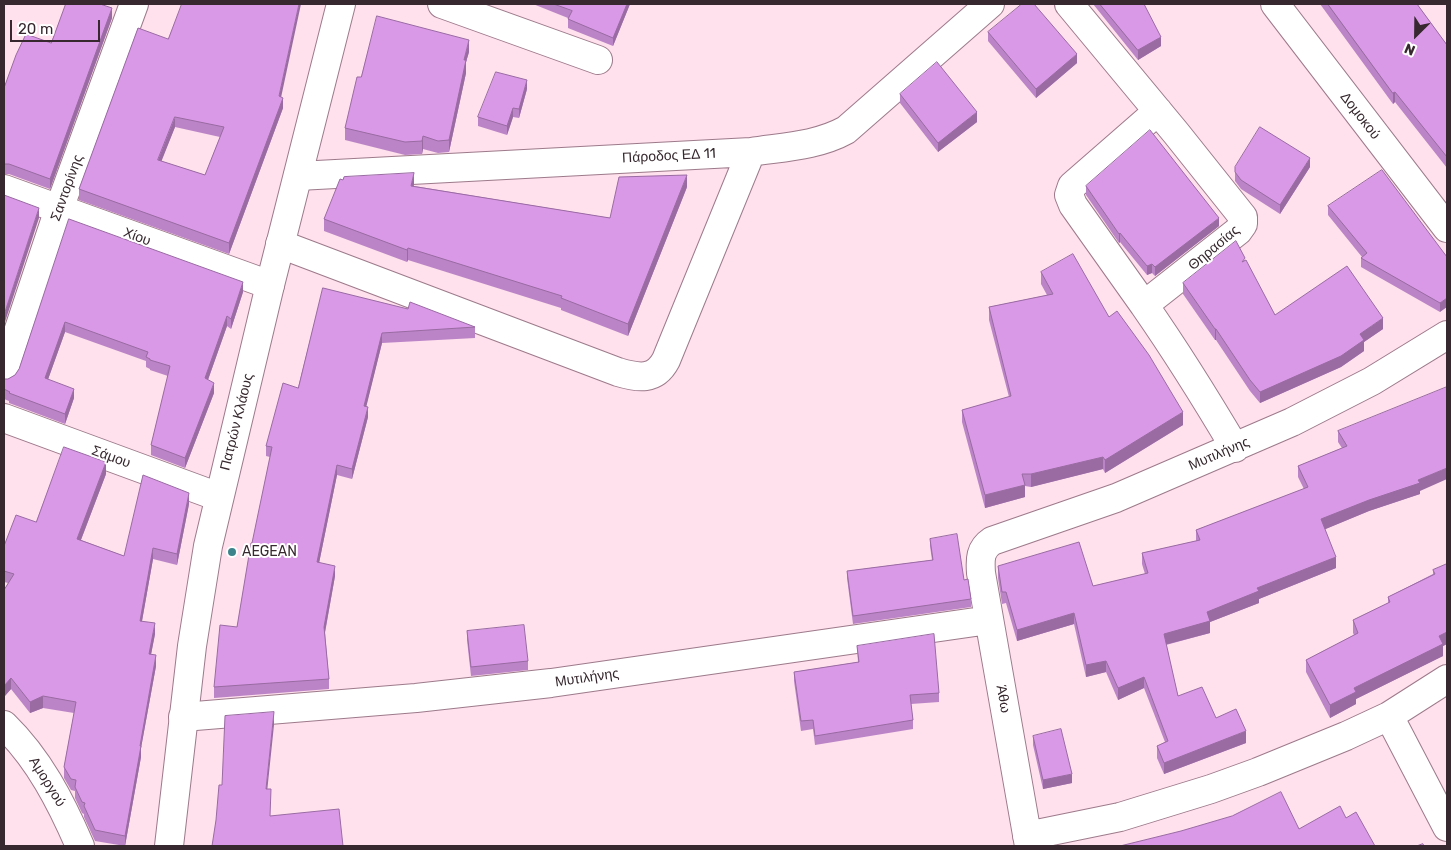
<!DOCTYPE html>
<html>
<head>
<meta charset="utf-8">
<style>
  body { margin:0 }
  #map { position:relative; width:1451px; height:850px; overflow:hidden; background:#ffe0ed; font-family:Rubik,sans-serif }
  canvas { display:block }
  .frame { position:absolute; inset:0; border:5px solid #36282e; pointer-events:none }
  .north { position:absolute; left:1391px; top:10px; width:50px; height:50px; -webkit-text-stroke:4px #fff; paint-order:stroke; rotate:203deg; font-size:14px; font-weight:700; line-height:20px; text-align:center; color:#36282e }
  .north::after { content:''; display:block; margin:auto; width:18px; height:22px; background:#36282e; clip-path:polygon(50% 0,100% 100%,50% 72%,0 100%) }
  .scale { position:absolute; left:10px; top:20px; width:90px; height:22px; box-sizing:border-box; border:2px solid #36282e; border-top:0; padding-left:6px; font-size:15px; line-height:18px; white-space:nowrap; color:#36282e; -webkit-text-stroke:4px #fff; paint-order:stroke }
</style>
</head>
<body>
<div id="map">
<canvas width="1451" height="850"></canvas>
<div class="frame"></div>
<div class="north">N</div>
<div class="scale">20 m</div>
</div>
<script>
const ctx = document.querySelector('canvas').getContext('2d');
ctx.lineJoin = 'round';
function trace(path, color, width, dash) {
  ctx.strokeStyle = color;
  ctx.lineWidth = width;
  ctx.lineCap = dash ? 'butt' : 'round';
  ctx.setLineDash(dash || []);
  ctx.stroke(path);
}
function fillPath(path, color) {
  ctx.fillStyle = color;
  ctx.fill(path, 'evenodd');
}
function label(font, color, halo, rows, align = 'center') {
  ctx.font = font + ' Rubik,sans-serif';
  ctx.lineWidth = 4;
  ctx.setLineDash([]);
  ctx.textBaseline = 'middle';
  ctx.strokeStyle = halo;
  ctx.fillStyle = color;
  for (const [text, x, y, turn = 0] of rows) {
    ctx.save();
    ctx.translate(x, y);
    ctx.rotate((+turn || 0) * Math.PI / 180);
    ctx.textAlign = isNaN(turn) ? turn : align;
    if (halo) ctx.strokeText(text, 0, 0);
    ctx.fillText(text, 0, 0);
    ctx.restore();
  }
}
const minor = new Path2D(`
  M442,4L598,60
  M1069,4L1176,133L1243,217V224L1238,231L1144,305C1176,351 1206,399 1235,448
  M1275,4L1447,228
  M298,176L751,152C783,147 817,146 846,130L990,4
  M4,189L270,285
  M280,244L618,372C638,378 655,381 666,360L751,152
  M1144,305L1073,205L1069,195L1072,186L1158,111
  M4,374L59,209L134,4
  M4,418L219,497
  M1389,716L1447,827
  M183,717L416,698L551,683L989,620
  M4,725C39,759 61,802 80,846
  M1027,836L1120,817L1211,789L1258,772L1346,736L1389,716L1447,679
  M1029,846L981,573C980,559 980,549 992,541L1116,498L1292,422L1372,381L1447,335`);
const secondary = new Path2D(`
  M169,846L192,646L208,546L270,285L341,4`);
const wall = new Path2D(`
  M66,4H103L102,5L112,18L50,189L9,174H4V88L51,43Z
  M533,4H630L613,46L568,28V18Z
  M1093,4H1144L1161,46L1138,60Z
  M1320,4H1417L1447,45V168L1395,102L1393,104Z
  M138,28L281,97L283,108L229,254L79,200V189ZM175,127L220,137L205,175L161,161Z
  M988,32L1077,63L1036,98L988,41Z
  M469,52L466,62V73L449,152L438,153L423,149L422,154L405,155L345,140V128L361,77Z
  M527,89L519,118L513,117L507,135L478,126V117Z
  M900,94L977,122L938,152L900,103Z
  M1235,167H1310L1280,214L1241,189L1235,181Z
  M343,180L414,186L610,218L687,187L628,336L561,310V308L408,260L407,262L324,231V219Z
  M1086,186L1219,226L1155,276L1152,273L1147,275L1120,242L1119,243L1086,195Z
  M1328,206L1447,257L1440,312L1361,267V258L1362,257L1328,215Z
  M69,219L243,292L231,329L227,326L208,380L214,393L185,468L151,455V445L168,376L150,370V369L146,367V361L65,332L48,379L74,398L65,424L9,403V401L4,399V379H8L15,375L19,369Z
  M1245,260L1275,315L1383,329L1364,342V351L1341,367L1260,403L1250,391L1216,340H1215L1183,294V283Z
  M1041,272L1109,317L1183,425L1105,473L1103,469L1031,487L1025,486V497L985,508L962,422V410L1009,397L989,320V307L1047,295L1041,284Z
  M323,288L475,327V338L382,343L366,406L368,417L352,479L337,475L319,563L335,576L325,633L329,679V689L214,698V687L237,627L270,457L266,456V446L298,388Z
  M1338,431L1420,491V494L1369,511L1325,529L1336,568L1259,599V603L1210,622V633L1166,645L1178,696L1216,718L1246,743L1164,774L1157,758V746L1165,742L1144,688L1118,700L1106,672L1086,677L1074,624L1017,641L1006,603L1002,604L998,578V566L1093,586L1145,574L1142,564V553L1196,541V530L1304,489L1298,477V466L1342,448L1338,442Z
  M106,474L81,540L124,556L189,504L177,565L153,559L142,621L155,634L151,654L156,666L141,748V757L125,846L95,841L84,817V814L82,813L75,798V791L71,790L64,778V767L74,713L43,708L30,713L11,689L4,697V590L8,583L4,582V546L36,522Z
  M930,539L964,580L971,599V607L853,624L847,578V571L932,560L930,546Z
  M1447,564V644L1443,646V656L1356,699V704L1330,718L1306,672V660L1354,635L1353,633V620L1388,603V597L1433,574V570Z
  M467,631L528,661V670L471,676L467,640Z
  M857,646L939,693V702L911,704L913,720V729L815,745L813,729L801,731L794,681V672L858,662Z
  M1033,736L1072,783L1043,789L1033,745Z`);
const shadedWall = new Path2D(`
  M299,4H301L279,107V96Z
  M627,4H630L613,46V38Z
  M112,8V18L50,189V179Z
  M1161,37V46L1138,60V50Z
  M469,40V52L466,62V73L449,152V140L464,60Z
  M1077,54V63L1036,98V89Z
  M527,80V89L519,118V109Z
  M1395,92V102L1393,104V93Z
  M283,98V108L229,254V243Z
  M513,108V117L507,135V126Z
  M977,112V122L938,152V143Z
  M175,117V127L158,170V160Z
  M423,136V149L422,154V141Z
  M1310,158V167L1280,214V205Z
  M414,173V185L411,198V186Z
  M687,175V187L628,336V324Z
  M39,208V218L4,325V315Z
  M1219,218V226L1155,276V267Z
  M1120,233V242L1119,243V234Z
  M408,248V260L407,262V250Z
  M1152,264V273L1147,275V266Z
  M243,282V292L231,329V319Z
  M1447,298V307L1440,312V303Z
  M227,316V326L205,388V378Z
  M1383,318V329L1364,342V351L1341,367L1260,403V392L1360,334Z
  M65,322V332L45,388V378Z
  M1215,329H1216V340H1215Z
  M382,333V343L364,416V406Z
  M214,383V393L185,468V458Z
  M74,389V398L65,424V414Z
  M368,407V417L352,479V469Z
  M1183,412V425L1105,473V460Z
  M1103,457V469L1031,487V474Z
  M106,462V474L77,550V539Z
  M337,465V475L317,573V562Z
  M1447,468V479L1420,491V494L1369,511L1321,531V519Z
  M1025,485V497L985,508V495Z
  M189,493V504L177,565V554Z
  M153,548V559L140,632V621Z
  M1336,557V568L1259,599V603L1210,622V633L1164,645V634L1207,612L1257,588Z
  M335,566V576L324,637V627Z
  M1074,613V624L1017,641V630Z
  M155,623V634L149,665V654Z
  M1447,632V644L1443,646V656L1356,699V704L1330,718V705L1354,688L1439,636Z
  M156,655V666L141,748V757L125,846V836Z
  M1106,661V672L1086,677V665Z
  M1144,677V688L1118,700V688Z
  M11,678V689L4,697V686Z
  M43,696V708L30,713V702Z
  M274,712V725L266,802V789Z
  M1246,731V743L1164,774V763Z
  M1072,774V783L1043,789V780Z`);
const building = new Path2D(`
  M66,4H100L112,8L50,179L9,164H4V88L16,55L26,34L51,43Z
  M182,4H299L279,96L283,98L229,243L79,189L138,28L168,39ZM175,117L224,127L205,175L158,160Z
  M554,4H627L613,38L568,19L572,11Z
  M1022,4H1034L1077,54L1036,89L988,32Z
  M1100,4H1144L1161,37L1138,50Z
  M1328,4H1417L1447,45V157L1395,92L1393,93Z
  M377,16L469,40L464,60H466L449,140L438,141L423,136L422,141L405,142L345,128L357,77H361Z
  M937,62L977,112L938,143L900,94Z
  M496,72L527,80L519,109L513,108L507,126L478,117Z
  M1260,127L1310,158L1280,205L1241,180L1235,172V167Z
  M1150,130L1219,218L1155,267L1152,264L1147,266L1120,233L1119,234L1086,186Z
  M1382,170L1447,257V298L1440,303L1361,258L1367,253L1328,206Z
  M414,173L411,186L610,218L619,177L687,175L628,324L561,298L562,296L408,248L407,250L324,219L340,179L343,180L344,177Z
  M4,195L39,208L4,315Z
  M69,219L243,282L231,319L227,316L205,378L214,383L185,458L151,445L170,366L150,360V359L146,357L148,352L65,322L45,378L74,389L65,414L9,393L10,392L4,389V379H8L15,375L19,369Z
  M1236,241L1245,258L1242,262L1246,260L1275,315L1347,266L1383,318L1360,334L1364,340L1341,356L1260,392L1250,380L1216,329H1215L1183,283Z
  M1073,254L1109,317L1117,311L1149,355L1183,412L1105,460L1103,457L1031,474H1022L1025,485L985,495L962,410L1011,396L989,307L1053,294L1041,272Z
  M323,288L408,309L410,302L475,327L382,333L364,406L368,407L352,469L337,465L317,562L335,566L324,627L329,679L214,687L220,625L237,627L251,543H252L272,447L266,446L283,383L298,388Z
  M1447,387V468L1418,480L1420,483L1369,500L1321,519L1336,557L1257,588L1259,591L1207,612L1210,621L1164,634L1178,696L1202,687L1216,718L1236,709L1246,731L1164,763L1157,746L1168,741L1144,677L1118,688L1106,661L1086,665L1074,613L1017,630L1006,592H1002L998,566L1079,542L1093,586L1148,573L1142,553L1200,540L1196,530L1308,487L1298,466L1347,446L1338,431Z
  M64,447L106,462L77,539L124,556L143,475L189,493L177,554L153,548L140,621L155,623L149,654L156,655L140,746H141L125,836L95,830L84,806L85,803L82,802L75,787L76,780L71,779L64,767L76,702L43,696L30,702L11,678L4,686V590L14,574L4,571V546L16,515L36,522Z
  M957,534L964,580L968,579L971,599L853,616L847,571L933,560L930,539Z
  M1447,564V632L1439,636L1443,644L1354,688L1356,692L1330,705L1306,660L1358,633L1353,620L1390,602L1388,597L1435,574L1433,570Z
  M524,625L528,661L471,667L467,631Z
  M934,634L939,693L910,695L913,720L815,736L813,720L801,721L794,672L859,662L857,646Z
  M274,712L266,789H271L270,816L339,809L343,846H212L216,820L219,785H222L225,716Z
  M1061,729L1072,774L1043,780L1033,736Z
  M1281,792L1299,829L1340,806L1346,818L1356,812L1375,846H1120L1181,831L1232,816Z
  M1423,844L1424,846H1417Z`);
const markers = [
  [232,552,5,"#3c838b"]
];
const streetNames = [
  ["Δομοκού",1360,116,52],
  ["Πάροδος ΕΔ 11",669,156,-3],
  ["Σαντορίνης",67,188,-70],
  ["Χίου",137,237,20],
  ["Θηρασίας",1214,248,-40],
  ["Πατρών Κλάους",237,422,-76],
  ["Μυτιλήνης",1219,454,-23],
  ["Σάμου",111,457,20],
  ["Μυτιλήνης",587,678,-8],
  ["Άθω",1003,699,80],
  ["Αμοργού",47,782,58]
];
const poiNames = [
  ["AEGEAN",242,552]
];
trace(minor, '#9d7a8a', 30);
trace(secondary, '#9d7a8a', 30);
trace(minor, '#fff', 28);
trace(secondary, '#fff', 28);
fillPath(wall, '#bb84c7');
fillPath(shadedWall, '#996ba2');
fillPath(building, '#da99e7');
trace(building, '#996ba2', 1);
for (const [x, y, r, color] of markers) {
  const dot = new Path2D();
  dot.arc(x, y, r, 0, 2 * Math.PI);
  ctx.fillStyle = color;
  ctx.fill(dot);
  trace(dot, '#fff', 2);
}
label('14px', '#36282e', '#fff', streetNames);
label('14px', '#36282e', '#fff', poiNames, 'left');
</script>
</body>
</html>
